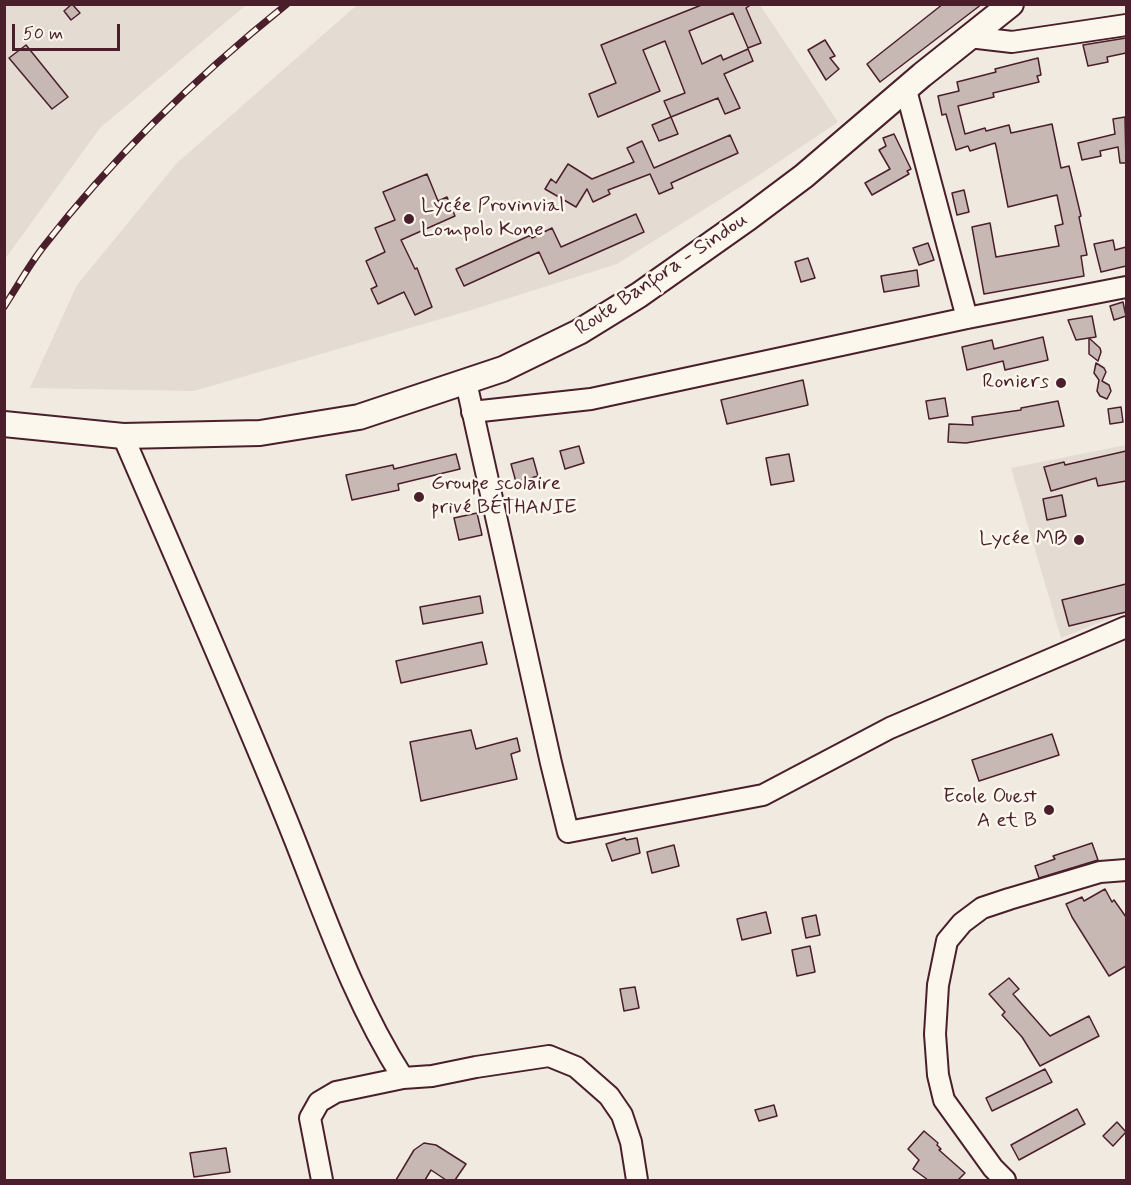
<!DOCTYPE html>
<html>
<head>
<meta charset="utf-8">
<style>
  body { margin:0 }
  #map { position:relative; width:1131px; height:1185px; overflow:hidden; background:#f0eae0; font-family:Mynerve,sans-serif }
  canvas { display:block }
  .frame { position:absolute; inset:0; border:6px solid #4a1f2b; pointer-events:none }
  .scale { position:absolute; left:12px; top:24px; width:108px; height:27px; box-sizing:border-box; border:3px solid #4a1f2b; border-top:0; padding-left:8px; font-size:18px; line-height:21px; white-space:nowrap; color:#4a1f2b; -webkit-text-stroke:4px #fbf7ec; paint-order:stroke }
</style>
</head>
<body>
<div id="map">
<canvas width="1131" height="1185"></canvas>
<div class="frame"></div>
<div class="scale">50 m</div>
</div>
<script>
const ctx = document.querySelector('canvas').getContext('2d');
ctx.lineJoin = 'round';
function fillPath(path, color) {
  ctx.fillStyle = color;
  ctx.fill(path, 'evenodd');
}
function trace(path, color, width, dash) {
  ctx.strokeStyle = color;
  ctx.lineWidth = width;
  ctx.lineCap = dash ? 'butt' : 'round';
  ctx.setLineDash(dash || []);
  ctx.stroke(path);
}
function label(font, color, halo, rows, align = 'center') {
  ctx.font = font + ' Mynerve,sans-serif';
  ctx.lineWidth = 5;
  ctx.setLineDash([]);
  ctx.textBaseline = 'middle';
  ctx.strokeStyle = halo;
  ctx.fillStyle = color;
  for (const [text, x, y, turn = 0] of rows) {
    ctx.save();
    ctx.translate(x, y);
    ctx.rotate((+turn || 0) * Math.PI / 180);
    ctx.textAlign = isNaN(turn) ? turn : align;
    if (halo) ctx.strokeText(text, 0, 0);
    ctx.fillText(text, 0, 0);
    ctx.restore();
  }
}
const built = new Path2D(`
  M5,5H246L100,128L5,259Z
  M357,5H760L838,122L759,175L617,264L468,311L194,391L30,388L77,285L177,163Z
  M1126,445V612L1061,638L1011,468Z`);
const building = new Path2D(`
  M72,4L80,13L71,20L64,11Z
  M704,4H752L746,8L761,43L748,48L733,13L689,31L702,64L721,55L723,60L748,49L753,61L724,74L740,108L725,114L718,98L671,117L664,101L685,93L665,41L643,50L660,91L598,117L589,94L616,83L601,45Z
  M943,4H982L880,82L867,64Z
  M1126,38V53L1107,57L1108,62L1088,66L1083,45Z
  M825,40L835,56L830,58L839,69L826,80L808,50Z
  M26,45L68,97L52,109L9,58Z
  M1038,58L1041,75L1037,76L1039,82L993,93L994,97L958,106L965,134L985,128L986,131L1009,125L1011,133L1052,124L1061,168L1069,166L1081,216L1079,217L1087,255L1081,256L1084,276L984,294L972,227L990,223L996,257L1059,246L1055,226L1063,224L1057,195L1008,207L996,146L995,143L970,151L968,146L956,150L946,114L942,115L938,96L959,91L957,82L996,72L995,69Z
  M671,117L678,134L659,141L652,125Z
  M1125,117L1126,163H1120L1118,147L1100,151L1101,156L1082,160L1078,143L1115,134L1113,119Z
  M894,134L911,169L907,171L909,174L872,195L865,183L890,169L879,150L886,146L883,138Z
  M730,135L738,153L671,183L673,188L659,194L650,174L608,190L610,194L593,202L587,189L576,207L545,189L551,179L556,183L568,164L592,179L634,162L627,148L642,141L654,168Z
  M427,174L438,201L447,197L455,216L401,240L415,269L417,268L432,307L415,315L404,292L378,304L371,289L377,286L366,261L385,252L375,228L395,220L383,192Z
  M964,190L969,212L957,215L952,193Z
  M636,214L644,232L549,274L539,252L464,286L456,269L531,235L532,238L552,228L561,247Z
  M1113,240L1115,250L1126,247V266L1101,272L1094,244Z
  M928,243L934,260L919,265L913,248Z
  M808,258L815,278L801,282L795,262Z
  M917,270L919,286L884,292L881,276Z
  M1123,302L1126,316L1114,320L1110,306Z
  M1092,316L1096,337L1089,338L1100,348L1101,352L1098,361L1089,354V338L1076,340L1068,320Z
  M1043,337L1048,360L1005,370L1003,361L967,370L962,347L992,340L994,349Z
  M1096,363L1104,368L1106,372L1102,381L1109,385L1111,391L1107,399L1100,396L1097,391L1099,380L1094,373Z
  M803,380L808,405L727,424L721,400Z
  M945,398L948,416L929,419L926,401Z
  M1058,401L1064,426L966,443L948,442L949,424L973,425L972,417L1021,410V408Z
  M1121,407L1123,422L1110,424L1108,409Z
  M579,446L584,463L565,469L560,451Z
  M1126,451V481L1098,486L1096,478L1051,491L1044,467L1064,462L1065,465Z
  M456,454L460,469L398,484L399,490L352,500L346,475L393,465L394,469Z
  M789,454L794,481L771,485L766,458Z
  M533,458L538,476L516,482L511,464Z
  M1062,495L1066,516L1047,520L1043,499Z
  M477,513L482,535L459,540L454,518Z
  M1126,584V612L1069,626L1062,600Z
  M480,596L483,613L423,624L420,607Z
  M482,642L487,664L401,683L396,661Z
  M471,730L476,749L517,738L520,751L511,754L517,779L421,801L410,742Z
  M1052,734L1059,755L979,781L972,760Z
  M625,838L626,840L637,838L640,853L612,861L606,844Z
  M1092,843L1098,860L1039,878L1035,866L1055,859L1053,856Z
  M674,845L679,866L652,873L647,852Z
  M1105,889L1112,902L1114,900L1126,917V966L1109,976L1072,917L1066,904L1082,897L1084,901Z
  M766,912L771,933L742,940L737,919Z
  M816,915L820,935L806,938L802,918Z
  M810,946L815,972L797,976L792,950Z
  M1009,978L1019,989L1013,994L1050,1036L1089,1016L1099,1036L1040,1066L1022,1037L1002,1015L1005,1012L989,994Z
  M635,987L639,1008L624,1011L620,989Z
  M1045,1069L1052,1082L992,1111L986,1098Z
  M774,1105L777,1116L759,1121L755,1110Z
  M1077,1109L1085,1124L1019,1160L1011,1145Z
  M1117,1122L1126,1132L1113,1146L1103,1136Z
  M924,1131L938,1143L937,1145L941,1149L939,1150L965,1173L958,1180H928L913,1169L919,1160L908,1149Z
  M424,1143L436,1145L466,1164L455,1180H446L431,1170L425,1180H396L414,1150Z
  M226,1148L230,1172L194,1177L190,1153Z`);
const minor = new Path2D(`
  M969,37L1012,42L1126,25
  M906,90L967,318
  M466,382L551,763L568,832L763,795L890,728L1126,627
  M472,412L591,399L967,318L1126,287
  M123,436C177,561 232,686 284,813C321,903 350,995 403,1078
  M322,1180L310,1118L319,1102L336,1092L403,1078L432,1076L476,1067L549,1056L576,1067L609,1096L622,1115L631,1142L637,1180
  M1005,1180L993,1168L944,1100L938,1075L935,1034L938,985L947,941L962,923L982,908L1009,899L1100,872L1126,870`);
const major = new Path2D(`
  M4,424L123,436L260,433L359,417L503,369L579,332L639,295L748,218L804,176L922,75L1011,4`);
const rail = new Path2D(`
  M4,307C17,287 29,265 44,246C112,158 200,74 287,4`);
const markers = [
  [409,219,6,"#4a1f2b"],
  [1061,383,6,"#4a1f2b"],
  [419,497,6,"#4a1f2b"],
  [1079,540,6,"#4a1f2b"],
  [1049,810,6,"#4a1f2b"]
];
const poiNames = [
  ["Lycée Provinvial",421,207,"left"],
  ["Lompolo Kone",421,231,"left"],
  ["Roniers",1049,383],
  ["Groupe scolaire",431,485,"left"],
  ["privé BÉTHANIE",431,509,"left"],
  ["Lycée MB",1067,540],
  ["Ecole Ouest",1037,798],
  ["A et B",1037,822]
];
const streetNames = [
  ["Route Banfora - Sindou",662,275,-34]
];
fillPath(built, '#e4dbd2');
fillPath(building, '#c8b8b3');
trace(building, '#4a1f2b', 1.5);
trace(minor, '#4a1f2b', 24);
trace(major, '#4a1f2b', 28);
trace(minor, '#fbf7ec', 20);
trace(major, '#fbf7ec', 24);
trace(rail, '#4a1f2b', 7);
trace(rail, '#fbf7ec', 4.5, [14]);
for (const [x, y, r, color] of markers) {
  const dot = new Path2D();
  dot.arc(x, y, r, 0, 2 * Math.PI);
  ctx.fillStyle = color;
  ctx.fill(dot);
  trace(dot, '#fbf7ec', 2);
}
label('21px', '#4a1f2b', '#fbf7ec', poiNames, 'right');
label('21px', '#4a1f2b', '#fbf7ec', streetNames);
</script>
</body>
</html>
